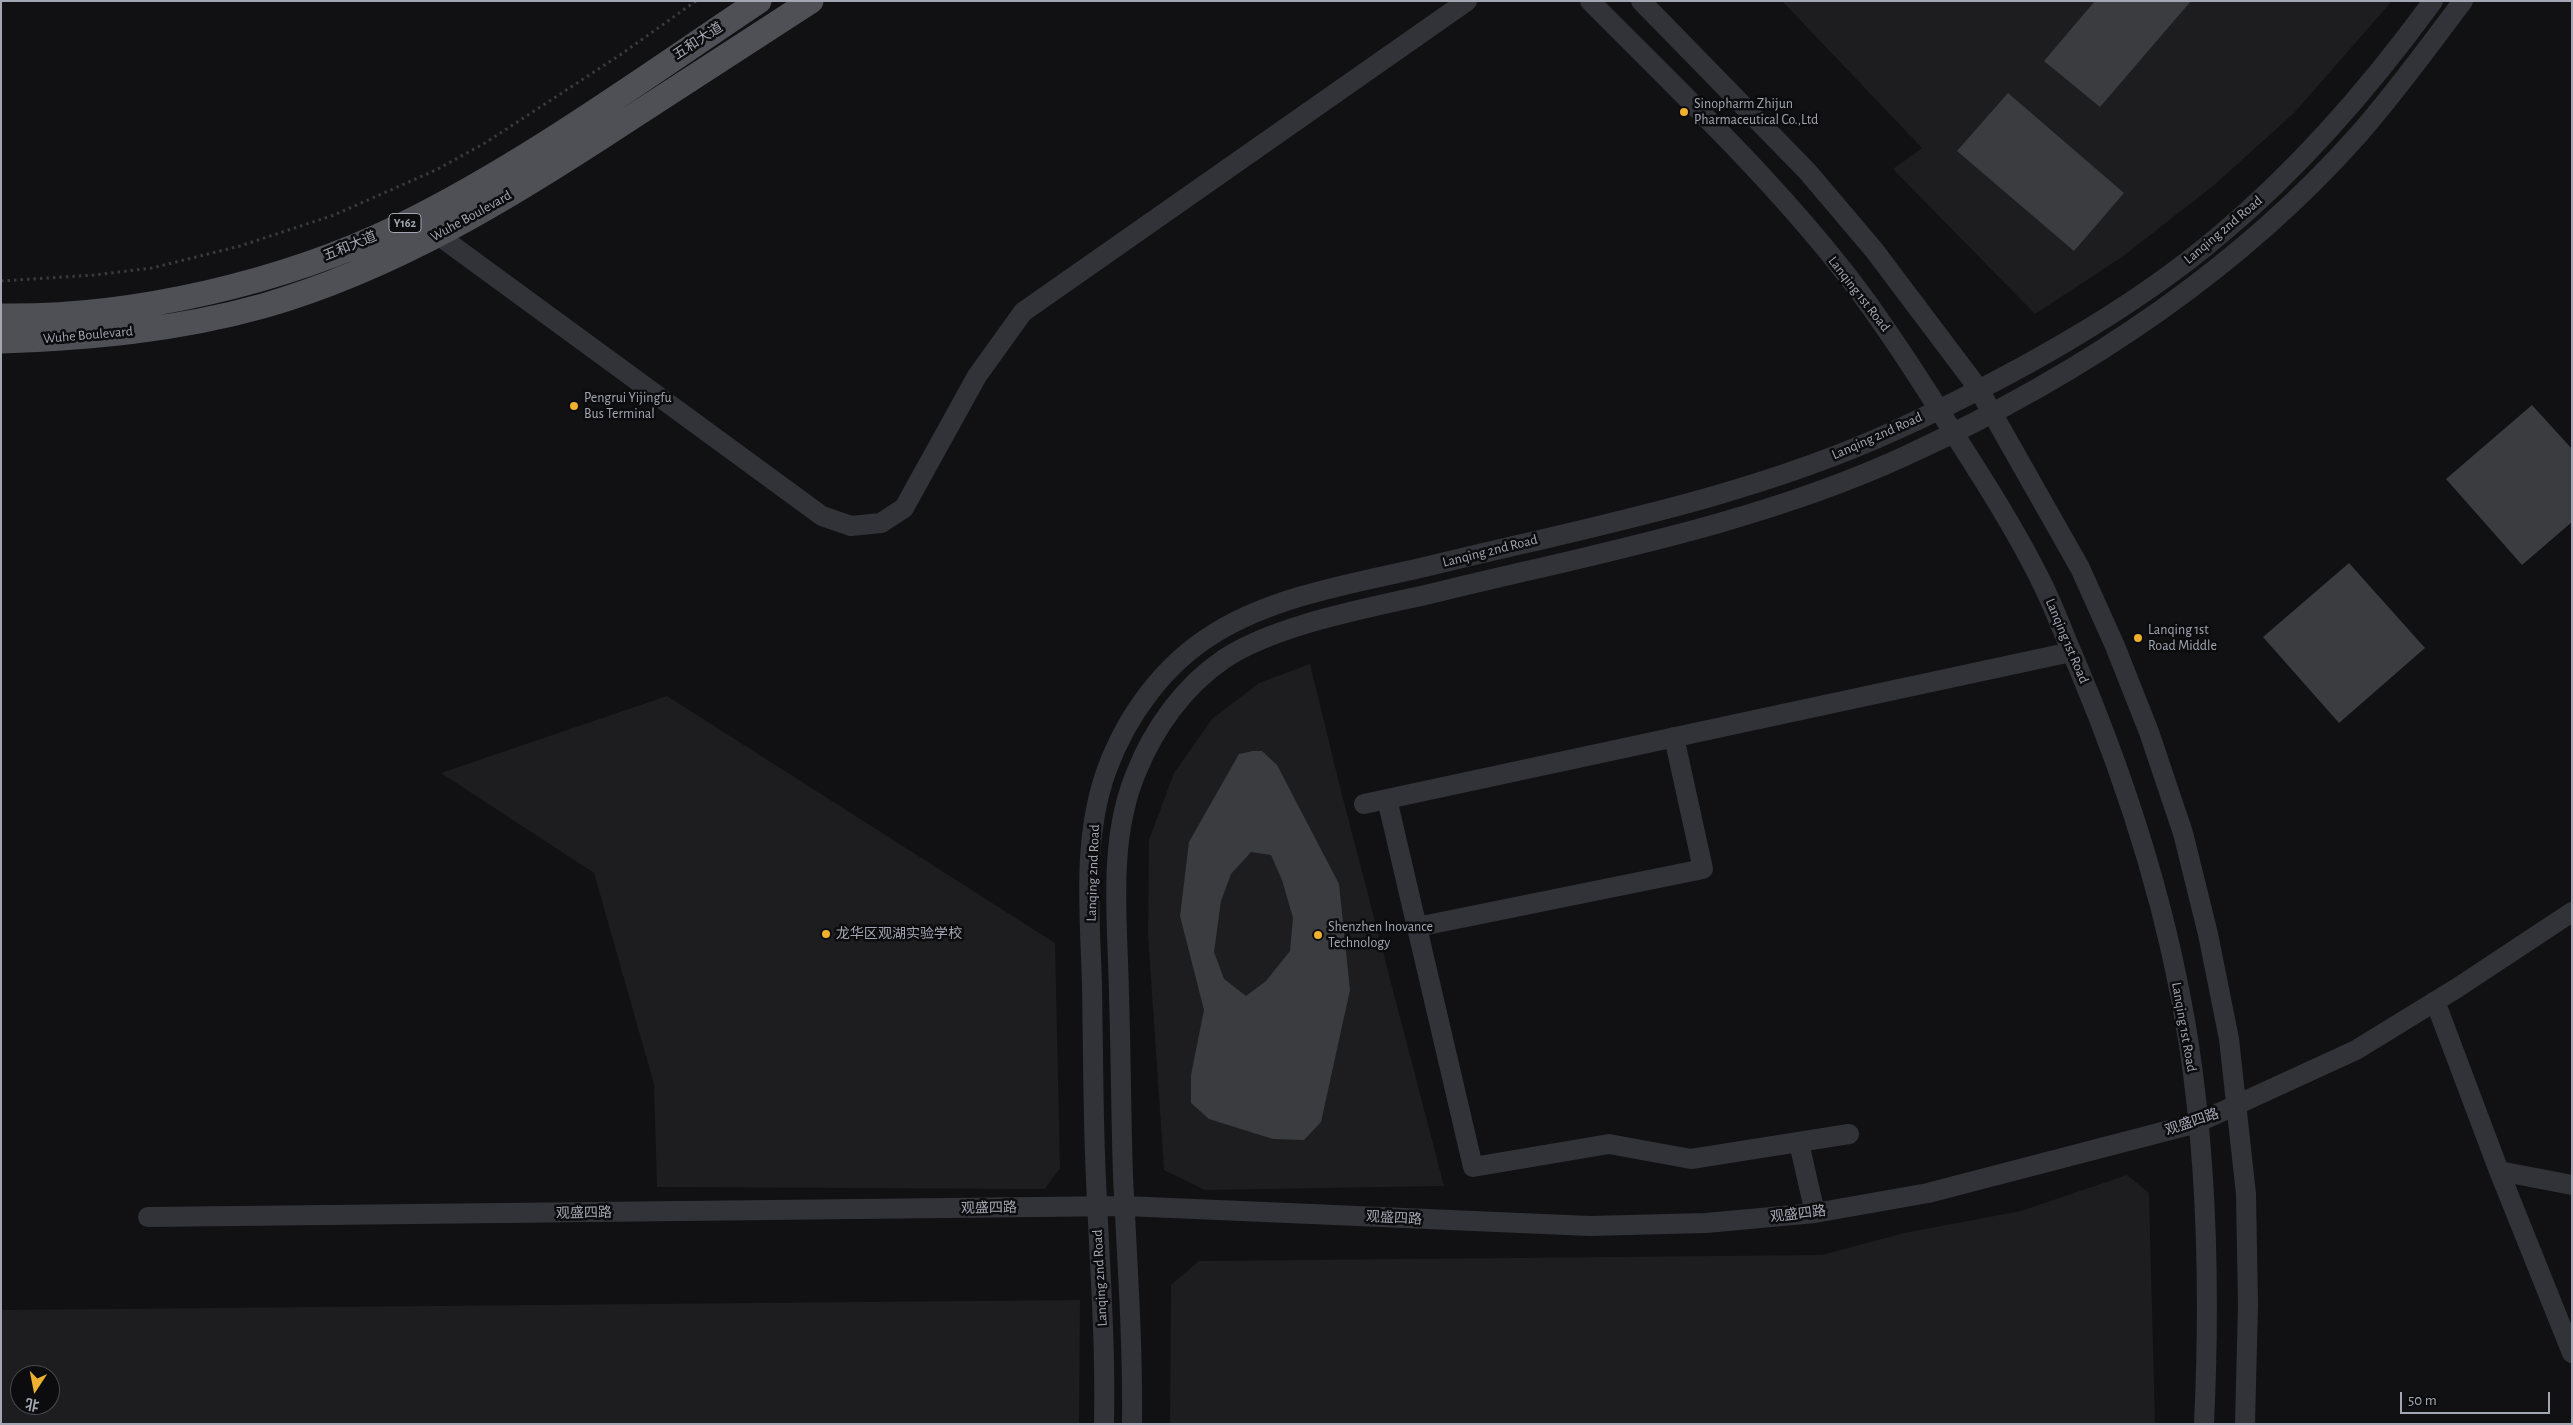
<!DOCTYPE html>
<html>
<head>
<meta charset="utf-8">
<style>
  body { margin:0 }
  #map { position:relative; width:2573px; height:1425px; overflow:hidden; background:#111113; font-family:"Alegreya Sans","Noto Sans SC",sans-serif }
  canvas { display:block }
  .frame { position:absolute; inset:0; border:2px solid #a3a7b3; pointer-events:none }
  .north { position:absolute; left:10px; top:1365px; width:50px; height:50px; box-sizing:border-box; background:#0c0c0e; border:1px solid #484a50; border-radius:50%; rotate:191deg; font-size:14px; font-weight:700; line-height:20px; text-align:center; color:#a3a7b3 }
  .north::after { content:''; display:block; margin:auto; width:18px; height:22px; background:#eeb02e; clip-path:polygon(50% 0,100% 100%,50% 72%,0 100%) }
  .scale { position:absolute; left:2400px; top:1392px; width:150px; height:22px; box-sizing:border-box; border:2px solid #a3a7b3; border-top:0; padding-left:6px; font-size:15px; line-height:18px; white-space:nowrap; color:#a3a7b3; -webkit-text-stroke:4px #0c0c0e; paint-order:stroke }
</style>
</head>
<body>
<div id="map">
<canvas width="2573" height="1425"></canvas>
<div class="frame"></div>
<div class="north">北</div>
<div class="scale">50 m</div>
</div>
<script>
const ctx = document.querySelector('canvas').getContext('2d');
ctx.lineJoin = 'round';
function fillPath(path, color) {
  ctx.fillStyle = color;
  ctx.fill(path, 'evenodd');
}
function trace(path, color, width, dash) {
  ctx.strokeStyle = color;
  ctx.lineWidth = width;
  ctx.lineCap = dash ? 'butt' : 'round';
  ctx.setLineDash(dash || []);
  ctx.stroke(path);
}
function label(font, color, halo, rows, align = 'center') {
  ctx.font = font + ' "Alegreya Sans","Noto Sans SC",sans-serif';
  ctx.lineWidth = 5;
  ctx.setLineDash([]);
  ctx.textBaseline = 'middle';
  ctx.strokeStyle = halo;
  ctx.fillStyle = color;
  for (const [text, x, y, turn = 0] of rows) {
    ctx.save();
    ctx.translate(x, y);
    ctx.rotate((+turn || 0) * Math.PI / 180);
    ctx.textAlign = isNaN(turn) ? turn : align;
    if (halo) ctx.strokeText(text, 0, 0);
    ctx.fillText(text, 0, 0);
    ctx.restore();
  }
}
const built = new Path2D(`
  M1782,1H2392L2294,113L2213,186L2122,257L2035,314L1893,169L1922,148Z
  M1310,664L1340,787L1444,1186L1205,1190L1164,1170L1148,934L1149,840L1174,773L1212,719L1259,683Z
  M667,696L1055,943L1060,1168L1045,1189L657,1187L654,1084L594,873L441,773Z
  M2127,1175L2149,1193L2155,1424H1170L1171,1285L1199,1261L1822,1255L1904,1233L2021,1211Z
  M1080,1300L1079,1424H1V1310ZM20,1375H50V1405H20Z`);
const building = new Path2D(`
  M2095,1H2191L2100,107L2044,61Z
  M2008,93L2124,193L2074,251L1957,151Z
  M2532,405L2572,449V522L2522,565L2446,479Z
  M2349,563L2425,648L2339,723L2263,637Z
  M1253,751H1262L1277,765L1339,884L1350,990L1321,1122L1304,1140L1273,1139L1209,1119L1191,1103V1075L1204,1010L1180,916L1189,842L1239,754ZM1251,852L1271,855L1282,880L1293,918L1290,951L1266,981L1246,996L1224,979L1214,952L1221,901L1231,874Z`);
const path = new Path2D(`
  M1,281L94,275L152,268L240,246L334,215L436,170L485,143L620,55L696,1`);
const minor = new Path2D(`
  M1590,1C1683,95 1780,186 1859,291C1893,337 1923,384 1953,432C1985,482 2017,532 2043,585C2056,612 2066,640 2078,667C2129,788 2169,915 2189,1045C2208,1171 2210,1298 2204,1424
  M1641,1L1807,171L1874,250L1978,388L2080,568L2115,646L2149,732L2183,833L2208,934L2229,1039L2246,1194L2248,1305L2245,1424
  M438,235L822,516L851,526L881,523L904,508L977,376L1023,312L1467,1
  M1387,799L1473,1167L1609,1144L1691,1159L1849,1134
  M1364,804L2071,652
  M1417,927L1703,869L1674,737
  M2435,1001L2499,1171L2572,1353
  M1799,1143L1815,1213
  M2499,1171L2572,1185
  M148,1217L1125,1206L1590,1226L1706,1223L1815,1213L1928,1193L2197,1123L2356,1050L2457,988L2572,912
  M1104,1424C1106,1334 1098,1244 1095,1154C1093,1097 1093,1041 1092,985C1090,914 1082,840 1106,772C1126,716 1164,664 1215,633C1276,595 1360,582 1429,566C1585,528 1747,498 1894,431C2003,381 2130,312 2221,234C2302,166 2371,86 2433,1
  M1132,1424C1133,1341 1127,1259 1123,1176C1121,1116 1121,1056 1119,996C1118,923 1107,842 1136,773C1154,728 1184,686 1224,659C1278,623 1375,607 1438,592C1594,554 1756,524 1903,457C2073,379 2234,275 2359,134C2396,92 2429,46 2463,1`);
const major = new Path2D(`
  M1,316C131,318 283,283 400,226C526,164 642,79 759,1
  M1,341C90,338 177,330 263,306C395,268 512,196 626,121C688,81 749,41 811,1`);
const markers = [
  [1684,112,5,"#eeb02e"],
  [574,406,5,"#eeb02e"],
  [2138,638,5,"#eeb02e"],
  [826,934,5,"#eeb02e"],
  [1318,935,5,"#eeb02e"]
];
const shields = [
  [405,223,32]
];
const shieldNames = [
  ["Y162",405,223]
];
const streetNames = [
  ["五和大道",698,41,-33],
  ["Wuhe Boulevard",471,216,-29],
  ["Lanqing 2nd Road",2223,230,-40],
  ["五和大道",350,246,-22],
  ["Lanqing 1st Road",1859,294,52],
  ["Wuhe Boulevard",88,335,-5],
  ["Lanqing 2nd Road",1877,436,-24],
  ["Lanqing 2nd Road",1490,551,-14],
  ["Lanqing 1st Road",2067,641,67],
  ["Lanqing 2nd Road",1093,873,-88],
  ["Lanqing 1st Road",2184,1027,80],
  ["观盛四路",2192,1122,-19],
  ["观盛四路",989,1208,-1],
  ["观盛四路",584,1213,-1],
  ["观盛四路",1798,1214,-7],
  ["观盛四路",1394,1218,3],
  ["Lanqing 2nd Road",1100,1278,-93]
];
const poiNames = [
  ["Sinopharm Zhijun",1694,104],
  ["Pharmaceutical Co.,Ltd",1694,120],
  ["Pengrui Yijingfu",584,398],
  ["Bus Terminal",584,414],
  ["Lanqing 1st",2148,630],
  ["Road Middle",2148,646],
  ["Shenzhen Inovance",1328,927],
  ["Technology",1328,943],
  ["龙华区观湖实验学校",836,934]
];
fillPath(built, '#1d1d20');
fillPath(building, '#3b3c40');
trace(path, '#383a3f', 3, [2.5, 4]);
trace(minor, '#323338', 20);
trace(major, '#4e5056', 25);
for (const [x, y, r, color] of markers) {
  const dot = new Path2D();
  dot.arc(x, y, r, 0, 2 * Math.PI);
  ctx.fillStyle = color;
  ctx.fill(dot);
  trace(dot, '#0c0c0e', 2);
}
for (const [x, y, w] of shields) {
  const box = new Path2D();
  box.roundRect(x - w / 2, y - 9.5, w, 19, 4);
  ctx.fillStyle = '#0c0c0e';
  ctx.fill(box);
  trace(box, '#a3a7b3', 1);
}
label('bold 12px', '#a3a7b3', null, shieldNames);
label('14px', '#a3a7b3', '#0c0c0e', streetNames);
label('14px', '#a3a7b3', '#0c0c0e', poiNames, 'left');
</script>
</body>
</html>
